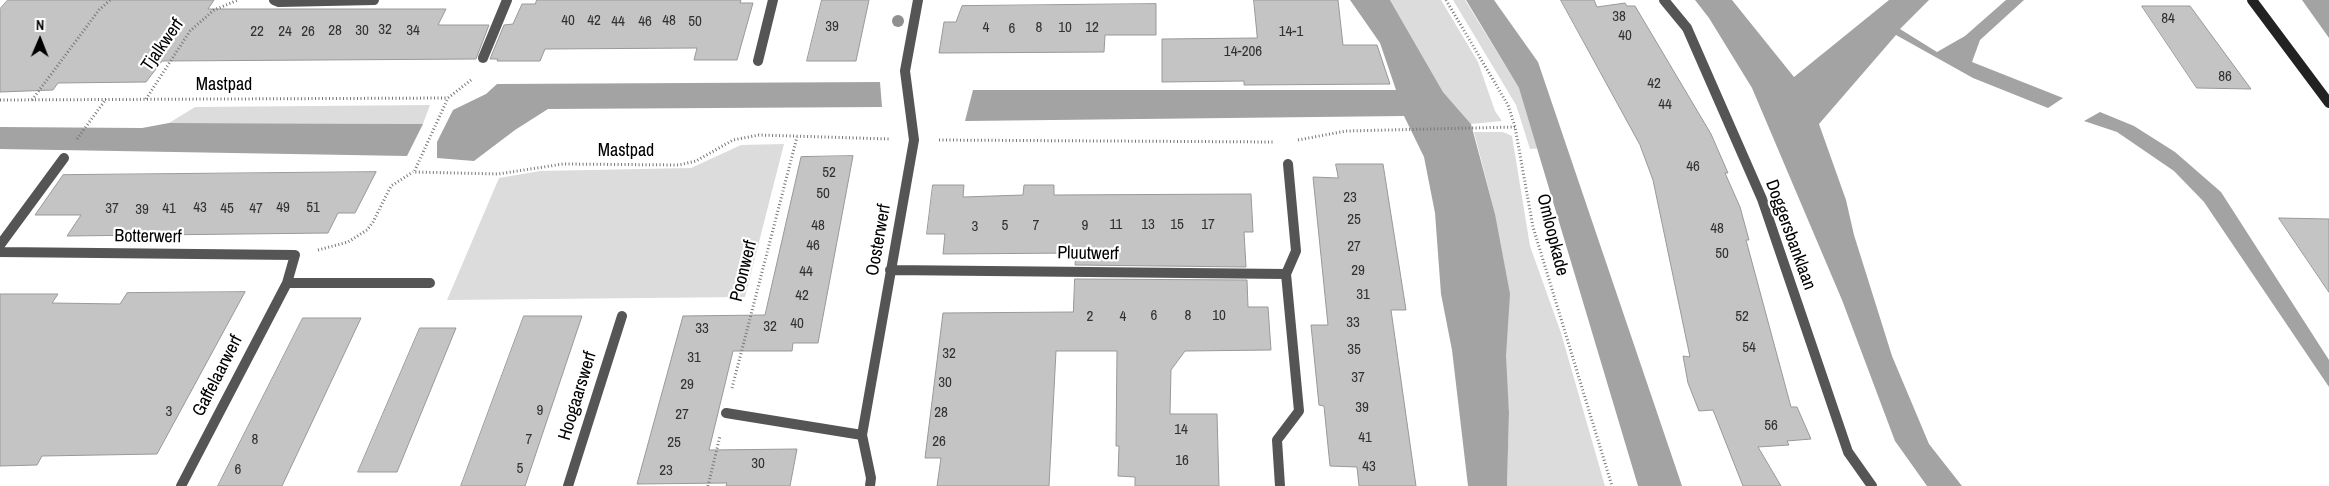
<!DOCTYPE html>
<html>
<head>
<meta charset="utf-8">
<style>
  body { margin:0 }
  #map { position:relative; width:2329px; height:486px; overflow:hidden; background:#fff; font-family:"Archivo Narrow",sans-serif }
  canvas { display:block }
  .north { position:absolute; left:15px; top:15px; width:50px; height:50px; -webkit-text-stroke:4px #fff; paint-order:stroke; rotate:1deg; font-size:14px; font-weight:700; line-height:20px; text-align:center; color:#000 }
  .north::after { content:''; display:block; margin:auto; width:18px; height:22px; background:#000; clip-path:polygon(50% 0,100% 100%,50% 72%,0 100%) }
</style>
</head>
<body>
<div id="map">
<canvas width="2329" height="486"></canvas>
<div class="north">N</div>
</div>
<script>
const ctx = document.querySelector('canvas').getContext('2d');
ctx.lineJoin = 'round';
function fillPath(path, color) {
  ctx.fillStyle = color;
  ctx.fill(path, 'evenodd');
}
function trace(path, color, width, dash) {
  ctx.strokeStyle = color;
  ctx.lineWidth = width;
  ctx.lineCap = dash ? 'butt' : 'round';
  ctx.setLineDash(dash || []);
  ctx.stroke(path);
}
function label(font, color, halo, rows, align = 'center') {
  ctx.font = font + ' "Archivo Narrow",sans-serif';
  ctx.lineWidth = 4.5;
  ctx.setLineDash([]);
  ctx.textBaseline = 'middle';
  ctx.strokeStyle = halo;
  ctx.fillStyle = color;
  for (const [text, x, y, turn = 0] of rows) {
    ctx.save();
    ctx.translate(x, y);
    ctx.rotate((+turn || 0) * Math.PI / 180);
    ctx.textAlign = isNaN(turn) ? turn : align;
    if (halo) ctx.strokeText(text, 0, 0);
    ctx.fillText(text, 0, 0);
    ctx.restore();
  }
}
const green = new Path2D(`
  M1390,0H1441L1478,62L1495,111L1502,121L1471,124L1443,92Z
  M1453,0H1465L1519,88L1544,148L1530,149L1516,105Z
  M430,105L423,124L169,123L195,107Z
  M1474,132H1503L1512,136L1530,246L1561,333L1605,486H1507L1509,413L1495,214Z
  M784,144L745,297L447,300L499,178L540,171L691,168L741,145Z`);
const water = new Path2D(`
  M1350,0H1390L1443,92L1471,124L1495,214L1510,294L1506,356L1509,413L1507,486H1468L1452,350L1441,294L1435,213L1424,157L1404,116L965,121L973,90H1396L1380,43Z
  M1466,0H1494L1538,62L1682,486H1638L1519,88Z
  M1695,0H1732L1794,77L1889,0H1929L1900,29L1937,52L1965,36L2006,0H2024L1980,40L1972,62L2063,98L2048,108L1973,78L1896,35L1819,124L1846,200L1854,235L1892,356L1929,444L1962,486H1927L1895,441L1842,300L1752,88L1709,18Z
  M2302,0H2329V38Z
  M880,82L882,107L548,109L515,130L474,161L437,158V142L453,110L486,94L497,84Z
  M2100,112L2134,126L2175,152L2221,192L2329,360V387L2204,202L2174,171L2117,132L2084,121Z
  M169,123L423,124L407,156L0,149V127L142,128Z`);
const building = new Path2D(`
  M8,0H214L208,9H446L438,25H489L476,59L162,61L146,82L58,83L53,90L0,92V9Z
  M537,0H741L740,3H753L737,60H694L697,48L545,49L540,61H497L498,59H490L504,25L513,24L522,4H535Z
  M822,0H869L856,61H807Z
  M1254,0H1338L1343,45H1377L1390,84L1244,85V81L1162,82V39L1257,38Z
  M1561,0H1594L1597,7L1625,3L1627,6H1635L1711,134L1728,173H1725L1740,207L1749,240H1746L1791,407H1797L1811,439L1787,441L1789,445L1758,447L1781,486H1743L1713,410L1699,411L1688,383L1683,356L1690,357L1653,180L1640,145Z
  M1156,4V35H1105L1104,52L939,53L944,22H956L962,6Z
  M2142,6H2190L2251,89L2197,88Z
  M853,156L818,343H793L792,351H733L709,450L797,449L790,486H726L727,483L637,484L683,316L765,315L801,157Z
  M1336,164H1383L1406,310H1391L1416,486H1359L1357,467L1330,466L1324,406L1319,405L1311,325H1328L1313,177L1338,178Z
  M376,172L355,213H338L328,233L67,236L81,215H35L63,175Z
  M933,185H964L963,197L1023,195L1024,185H1054V195L1251,194L1253,232H1244L1246,267L1075,265L1076,253L943,254L945,234H927Z
  M2279,218L2329,219V292Z
  M1075,279L1247,280L1248,307H1268L1271,350L1185,351L1171,370L1170,414H1217L1219,486H1135V477L1118,476L1119,446H1116L1117,351H1056L1049,486H937L941,458H925L943,313L1073,312Z
  M245,292L157,454L42,456L37,465L0,466V294H58L52,303L120,304L127,293Z
  M524,316H582L525,486H461Z
  M303,318H361L282,486H218Z
  M420,328H456L397,472H358Z`);
const path = new Path2D(`
  M1446,0L1508,105L1515,127L1533,227L1612,486
  M471,80L448,98L414,172L498,174L563,164L679,165L696,161L733,140L759,135L890,139
  M146,99L190,31L214,10L238,0
  M0,100L448,98
  M32,100L99,10L110,0
  M77,139L106,99
  M939,140L1275,142
  M1298,140L1346,131L1515,127
  M318,250L348,242L367,230L373,222L391,186L413,172
  M732,388L797,137
  M708,486L720,436`);
const street = new Path2D(`
  M274,0L279,2L374,0
  M1664,0L1687,28L1762,199L1848,452L1872,486
  M483,58L507,0
  M758,61L773,0
  M0,245L64,158
  M0,252L295,255L287,283L181,486
  M890,270L1286,274L1299,411L1277,440L1280,486
  M1286,274L1296,251L1288,164
  M287,283H430
  M726,413L862,435
  M568,486L622,316
  M870,486L871,478L862,435L914,140L905,71L918,0`);
const secondary = new Path2D(`
  M2252,0L2329,103`);
const trees = [
  [898,21]
];
const numberNames = [
  ["38",1619,17],
  ["84",2168,19],
  ["40",568,21],
  ["42",594,21],
  ["48",669,21],
  ["44",618,22],
  ["46",645,22],
  ["50",695,22],
  ["39",832,27],
  ["4",986,28],
  ["8",1039,28],
  ["10",1065,28],
  ["12",1092,28],
  ["6",1012,29],
  ["32",385,30],
  ["28",335,31],
  ["30",362,31],
  ["34",413,31],
  ["22",257,32],
  ["24",285,32],
  ["26",308,32],
  ["14-1",1291,32],
  ["40",1625,36],
  ["14-206",1243,52],
  ["86",2225,77],
  ["42",1654,84],
  ["44",1665,105],
  ["46",1693,167],
  ["52",829,173],
  ["50",823,194],
  ["23",1350,198],
  ["43",200,208],
  ["49",283,208],
  ["51",313,208],
  ["37",112,209],
  ["41",169,209],
  ["45",227,209],
  ["47",256,209],
  ["39",142,210],
  ["25",1354,220],
  ["11",1116,225],
  ["13",1148,225],
  ["15",1177,225],
  ["17",1208,225],
  ["48",818,226],
  ["5",1005,226],
  ["7",1036,226],
  ["9",1085,226],
  ["3",975,227],
  ["48",1717,229],
  ["46",813,246],
  ["27",1354,247],
  ["50",1722,254],
  ["29",1358,271],
  ["44",806,272],
  ["31",1363,295],
  ["42",802,296],
  ["6",1154,316],
  ["8",1188,316],
  ["10",1219,316],
  ["2",1090,317],
  ["4",1123,317],
  ["52",1742,317],
  ["33",1353,323],
  ["40",797,324],
  ["32",770,327],
  ["33",702,329],
  ["54",1749,348],
  ["35",1354,350],
  ["32",949,354],
  ["31",694,358],
  ["37",1358,378],
  ["30",945,383],
  ["29",687,385],
  ["39",1362,408],
  ["9",540,411],
  ["3",169,412],
  ["28",941,413],
  ["27",682,415],
  ["56",1771,426],
  ["14",1181,430],
  ["41",1365,438],
  ["8",255,440],
  ["7",529,440],
  ["26",939,442],
  ["25",674,443],
  ["16",1182,461],
  ["30",758,464],
  ["43",1369,467],
  ["5",520,469],
  ["6",238,470],
  ["23",666,471]
];
const streetNames = [
  ["Tjalkwerf",163,45,-55],
  ["Mastpad",224,85],
  ["Mastpad",626,151],
  ["Omloopkade",1552,235,76],
  ["Doggersbanklaan",1790,235,70],
  ["Botterwerf",148,237,1],
  ["Oosterwerf",879,240,-80],
  ["Pluutwerf",1088,254,1],
  ["Poonwerf",744,271,-76],
  ["Gaffelaarwerf",218,376,-63],
  ["Hoogaarswerf",578,396,-73]
];
fillPath(green, '#dcdcdc');
fillPath(water, '#a3a3a3');
fillPath(building, '#c4c4c4');
trace(building, '#999', 1);
trace(path, '#777', 3, [1, 2.5]);
trace(street, '#555', 10);
trace(secondary, '#222', 10);
ctx.fillStyle = '#8f8f8f';
for (const [x, y] of trees) {
  ctx.beginPath();
  ctx.arc(x, y, 6, 0, 2 * Math.PI);
  ctx.fill();
}
label('15px', '#313131', null, numberNames);
label('18px', '#000', '#fff', streetNames);
</script>
</body>
</html>
